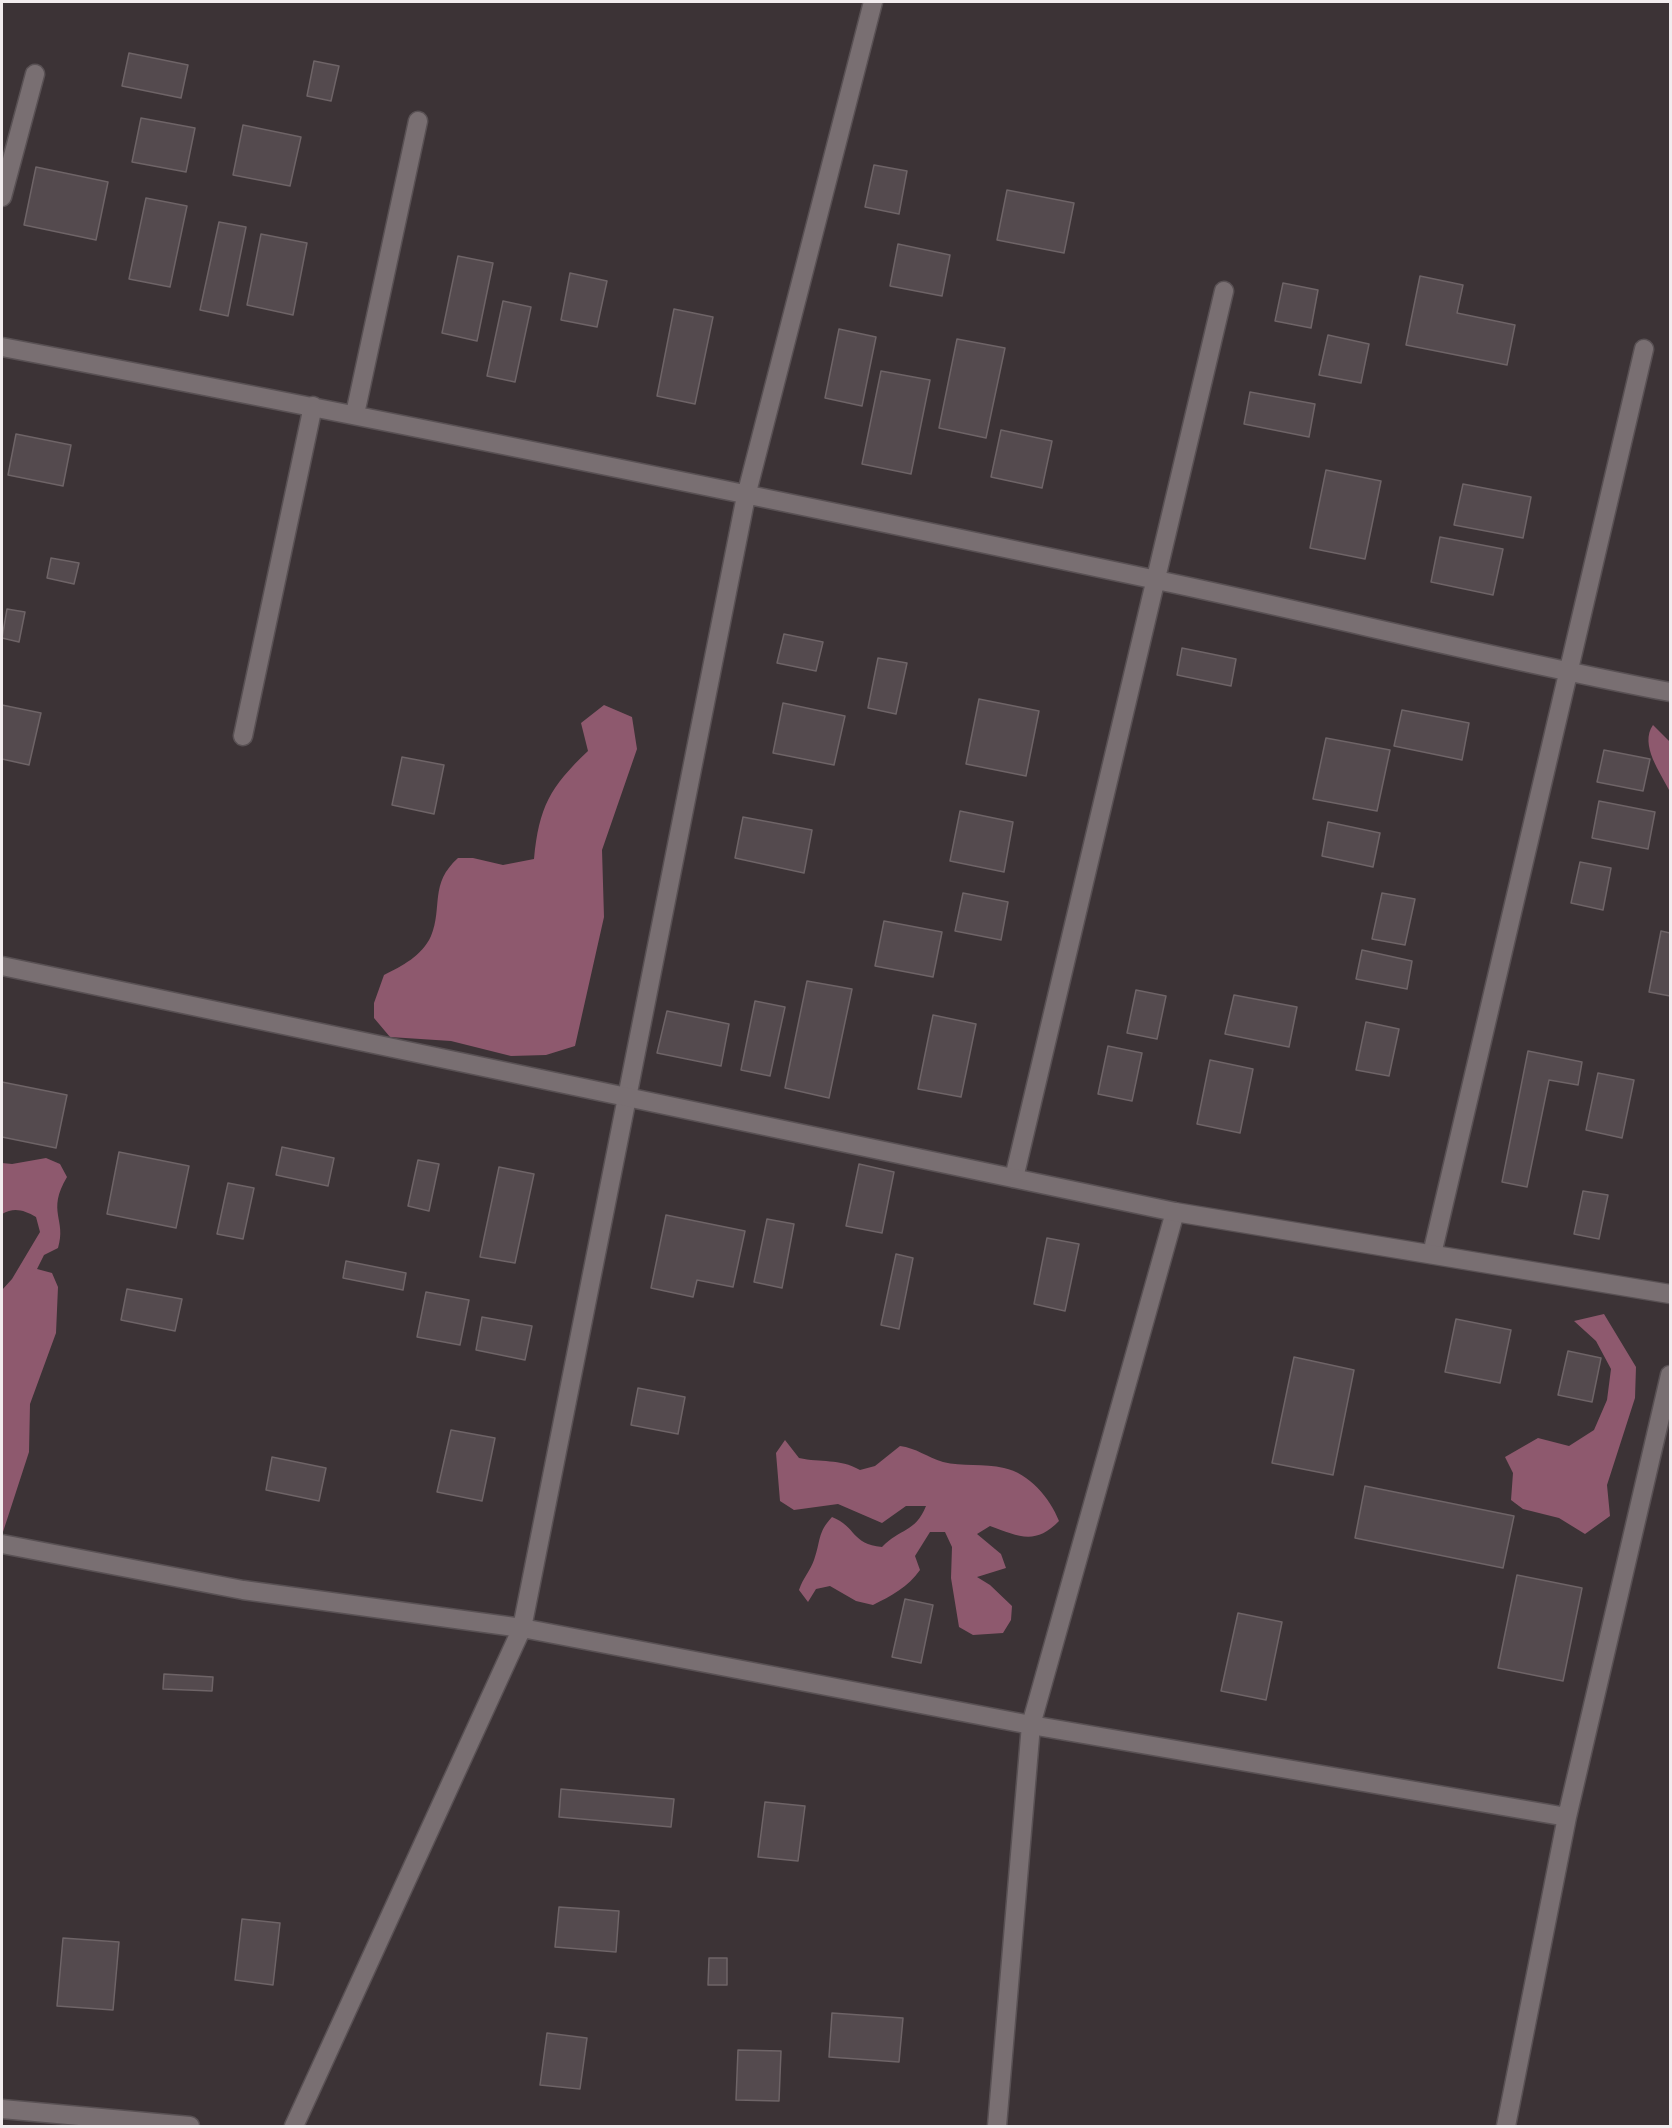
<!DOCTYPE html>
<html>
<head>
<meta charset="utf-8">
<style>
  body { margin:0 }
  #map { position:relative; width:1672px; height:2128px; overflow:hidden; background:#3c3336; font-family:Manrope,sans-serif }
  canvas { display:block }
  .frame { position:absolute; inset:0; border:3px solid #f2ecee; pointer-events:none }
</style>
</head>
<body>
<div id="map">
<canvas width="1672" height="2128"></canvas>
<div class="frame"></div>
</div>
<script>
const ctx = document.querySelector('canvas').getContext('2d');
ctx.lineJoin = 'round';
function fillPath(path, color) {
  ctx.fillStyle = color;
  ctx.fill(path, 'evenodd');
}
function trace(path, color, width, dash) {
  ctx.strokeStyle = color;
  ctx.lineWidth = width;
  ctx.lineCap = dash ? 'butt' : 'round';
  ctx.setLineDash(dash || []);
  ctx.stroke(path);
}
const forest = new Path2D(`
  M604,705L632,717L637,749L602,850L604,917L575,1046L546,1055L511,1056L451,1041L390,1037L374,1018V1003L384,975C402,966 422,956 431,936C443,907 429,884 458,858H473L503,865L534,859C539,807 550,787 588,751L581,723Z
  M1653,725L1670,742V792C1661,773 1639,745 1653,725Z
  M46,1158L60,1164L67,1177C46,1212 67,1219 58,1248L44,1255L37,1269L52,1273L58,1287L56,1333L30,1404L29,1452L2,1535V1290L12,1279L40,1232L36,1217C24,1210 14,1207 2,1214V1163L12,1164Z
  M1604,1314L1636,1367L1635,1398L1607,1485L1610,1516L1585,1534L1559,1518L1523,1509L1511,1500L1513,1473L1505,1457L1538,1438L1569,1446L1594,1430L1607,1400L1611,1369L1596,1341L1574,1321Z
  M785,1440L799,1458C821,1463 839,1458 860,1470L875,1466L900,1446C916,1448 927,1457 943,1462C962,1467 984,1463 1004,1468C1029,1473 1050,1498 1059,1521C1035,1546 1018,1536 990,1526L977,1534L1001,1554L1006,1568L977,1577L990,1585L1012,1606L1011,1620L1003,1633L973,1635L959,1627L951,1578L952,1547L945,1532H930L915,1556L920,1570C908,1587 891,1596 873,1605L856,1601L830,1586L816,1589L808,1602L799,1590C803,1578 810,1571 814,1560C821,1541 817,1533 832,1517C857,1527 851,1544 882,1547C900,1528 915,1533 926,1506H906L882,1523L838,1504L794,1510L780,1501L776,1453Z`);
const building = new Path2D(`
  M129,53L188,65L181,98L122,86Z
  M314,61L339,66L331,101L307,96Z
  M141,118L195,128L186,172L132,162Z
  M243,125L301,137L290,186L233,175Z
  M874,165L907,171L899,214L865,207Z
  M36,167L108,182L96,240L24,225Z
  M1007,190L1074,203L1064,253L997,240Z
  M146,198L187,206L170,287L129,279Z
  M219,222L246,227L228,316L200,310Z
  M261,234L307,243L293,315L247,305Z
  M898,244L950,255L942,296L890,286Z
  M458,256L493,263L477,341L442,333Z
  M570,273L607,281L597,327L561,320Z
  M1420,276L1463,285L1457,313L1515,325L1507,365L1406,345Z
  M1283,283L1318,290L1311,328L1275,321Z
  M503,301L531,307L515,382L487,376Z
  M674,309L713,317L695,404L657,396Z
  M839,329L876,337L862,406L825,398Z
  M1328,335L1369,344L1361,383L1319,375Z
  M957,339L1005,348L986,438L939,428Z
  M881,371L930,380L911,474L862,464Z
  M1250,392L1315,404L1309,437L1244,424Z
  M1001,430L1052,441L1042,488L991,477Z
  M16,434L71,445L63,486L8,475Z
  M1326,470L1381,481L1365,559L1310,548Z
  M1463,484L1531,497L1523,538L1454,525Z
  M1440,537L1503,549L1493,595L1431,582Z
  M51,558L79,563L74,584L47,578Z
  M7,609L25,612L19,642L2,638Z
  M784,634L823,642L816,671L777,663Z
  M1182,648L1236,659L1231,686L1177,675Z
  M878,658L907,663L896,714L868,708Z
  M979,699L1039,711L1026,776L966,764Z
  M783,703L845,716L834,765L773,753Z
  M2,705L41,713L29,765L2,759Z
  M1402,710L1469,723L1462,760L1394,746Z
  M1326,738L1390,750L1377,811L1313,799Z
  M1604,750L1650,759L1643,791L1597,782Z
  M402,757L444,765L434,814L392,805Z
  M1599,801L1655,812L1648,849L1592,838Z
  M960,811L1013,822L1004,872L950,861Z
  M743,817L812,830L804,873L735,858Z
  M1328,822L1380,833L1373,867L1322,856Z
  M1580,862L1611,868L1603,910L1571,903Z
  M963,893L1008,902L1001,940L955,931Z
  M1382,893L1415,899L1405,945L1372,939Z
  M884,921L942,932L933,977L875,966Z
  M1661,931L1670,933V996L1649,992Z
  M1362,950L1412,961L1407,989L1356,979Z
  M807,981L852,989L829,1098L785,1088Z
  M1136,990L1166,996L1157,1039L1127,1033Z
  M1234,995L1297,1007L1289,1047L1225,1034Z
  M755,1001L785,1007L770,1076L741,1070Z
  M667,1011L729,1024L721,1066L657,1053Z
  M933,1015L976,1024L961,1097L918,1089Z
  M1366,1022L1399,1029L1389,1076L1356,1070Z
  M1108,1046L1142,1053L1132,1101L1098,1094Z
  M1528,1051L1582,1062L1578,1085L1549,1080L1527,1187L1502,1182Z
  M1210,1060L1253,1069L1240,1133L1197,1124Z
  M1598,1073L1634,1080L1622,1138L1586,1130Z
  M2,1082L67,1095L56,1148L2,1137Z
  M282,1147L334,1158L328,1186L276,1175Z
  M119,1152L189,1166L176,1228L107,1214Z
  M418,1160L439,1164L429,1211L408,1206Z
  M859,1164L894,1172L882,1233L846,1226Z
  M499,1167L534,1174L515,1263L480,1257Z
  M228,1183L254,1188L243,1239L217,1234Z
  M1583,1191L1608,1195L1599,1239L1574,1234Z
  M666,1215L745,1231L733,1287L697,1280L693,1297L651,1288Z
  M767,1219L794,1224L782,1288L754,1282Z
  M1047,1238L1079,1244L1065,1311L1034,1304Z
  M896,1254L913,1258L899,1329L881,1325Z
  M346,1261L406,1273L403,1290L343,1278Z
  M127,1289L182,1299L175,1331L121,1320Z
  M426,1292L469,1300L460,1345L417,1337Z
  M482,1317L532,1326L525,1360L476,1350Z
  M1456,1319L1511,1330L1500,1383L1445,1372Z
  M1568,1351L1601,1358L1592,1402L1558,1395Z
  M1294,1357L1354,1370L1333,1475L1272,1463Z
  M638,1388L685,1397L678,1434L631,1425Z
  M451,1430L495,1438L482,1501L437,1492Z
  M272,1457L326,1468L319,1501L266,1490Z
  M1365,1486L1514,1516L1503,1568L1355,1538Z
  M1517,1575L1582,1588L1563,1681L1498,1668Z
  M905,1599L933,1605L921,1663L892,1657Z
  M1238,1613L1282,1622L1266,1700L1221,1691Z
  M164,1674L213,1677L212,1691L163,1689Z
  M561,1789L674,1799L671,1827L559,1817Z
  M765,1802L805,1806L798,1861L758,1857Z
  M559,1907L619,1911L616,1952L555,1947Z
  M242,1919L280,1923L273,1985L235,1980Z
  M63,1938L119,1942L113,2010L57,2006Z
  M709,1958H727V1985H708Z
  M832,2013L903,2018L899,2062L829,2057Z
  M547,2033L587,2038L580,2089L540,2085Z
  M738,2050L781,2051L779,2101L736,2100Z`);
const minor = new Path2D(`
  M2,197L35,74
  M2,347C386,420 769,498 1152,579C1325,615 1496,659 1670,692
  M355,414L418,121
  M243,736L313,406
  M1014,1178L1224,291
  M1432,1254L1644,349
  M2,1544L243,1590L522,1628L1031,1725L1567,1817
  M2,2109L190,2126
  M294,2126L522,1628L746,496L873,2
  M997,2126L1031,1725L1175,1212
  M1506,2126L1567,1817L1670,1375`);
const tertiary = new Path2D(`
  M2,966L1175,1212L1670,1294`);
fillPath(forest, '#8e596e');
fillPath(building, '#544a4e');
trace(building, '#6e6467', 1.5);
trace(minor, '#595154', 21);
trace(tertiary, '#595154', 21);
trace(minor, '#796f72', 18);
trace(tertiary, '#796f72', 18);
</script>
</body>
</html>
